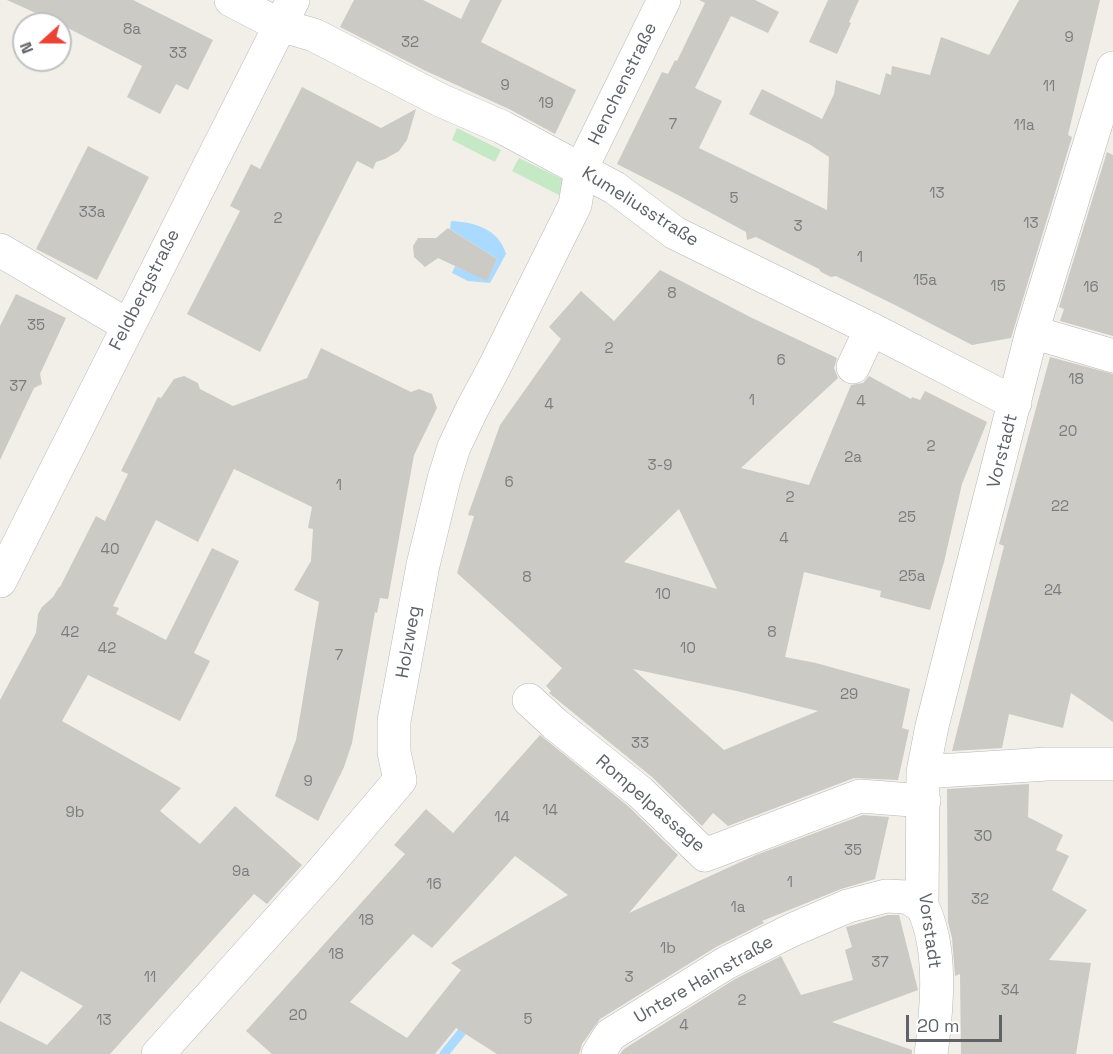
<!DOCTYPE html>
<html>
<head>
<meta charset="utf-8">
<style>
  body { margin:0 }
  #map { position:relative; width:1113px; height:1054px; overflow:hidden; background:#f1efe8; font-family:"Space Grotesk",sans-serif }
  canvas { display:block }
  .north { position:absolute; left:12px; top:12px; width:60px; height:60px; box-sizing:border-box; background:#fff; border:2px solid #bfc1c3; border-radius:50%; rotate:249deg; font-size:16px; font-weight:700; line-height:24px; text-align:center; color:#5f6368 }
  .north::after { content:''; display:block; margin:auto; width:21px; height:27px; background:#ea4335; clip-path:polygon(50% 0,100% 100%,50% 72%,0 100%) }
  .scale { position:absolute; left:906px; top:1015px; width:96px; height:27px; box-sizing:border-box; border:3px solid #5f6368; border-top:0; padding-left:8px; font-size:18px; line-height:21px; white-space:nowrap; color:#5f6368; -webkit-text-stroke:4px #fff; paint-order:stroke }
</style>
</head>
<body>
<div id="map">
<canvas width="1113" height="1054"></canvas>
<div class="north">N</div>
<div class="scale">20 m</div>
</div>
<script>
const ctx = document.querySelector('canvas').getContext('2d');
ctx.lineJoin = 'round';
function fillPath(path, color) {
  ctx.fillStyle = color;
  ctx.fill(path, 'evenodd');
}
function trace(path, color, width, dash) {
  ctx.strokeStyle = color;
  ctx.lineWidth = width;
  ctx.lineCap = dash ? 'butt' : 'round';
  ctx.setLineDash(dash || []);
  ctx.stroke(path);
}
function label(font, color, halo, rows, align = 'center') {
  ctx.font = font + ' "Space Grotesk",sans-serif';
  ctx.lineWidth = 4.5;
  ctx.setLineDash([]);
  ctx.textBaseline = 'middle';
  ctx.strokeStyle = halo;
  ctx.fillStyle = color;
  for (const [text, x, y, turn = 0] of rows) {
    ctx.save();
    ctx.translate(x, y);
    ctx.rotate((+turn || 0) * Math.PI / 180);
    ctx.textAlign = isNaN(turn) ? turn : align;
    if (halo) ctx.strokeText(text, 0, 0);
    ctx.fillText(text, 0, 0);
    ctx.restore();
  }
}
const green = new Path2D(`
  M457,128L501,150L495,162L452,140Z
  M519,158L566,181L559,195L512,171Z`);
const water = new Path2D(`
  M451,221C474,222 499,229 506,254L490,283L468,281L452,273L455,266L487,280L497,259L450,229Z`);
const stream = new Path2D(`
  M444,1054L469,1023`);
const building = new Path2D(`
  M7,0H133L213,40L188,90L176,84L160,114L127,97L142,66L60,24Z
  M354,0H423L461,19L470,0H502L481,42L576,90L555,134L511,110L426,71L340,27Z
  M699,0H755L779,12L768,33L731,16L695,88L722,101L699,148L827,210L829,157L809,144L749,114L762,89L822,119L834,94L836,80L880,95L886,73L891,75L892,66L930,75L941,37L989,55L1019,0H1100L1068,135L1072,137L1011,338L972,345L897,306L836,276L831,277L821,272L819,269L756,237L747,240L746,232L678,195L617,164L662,72L668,74L675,60L677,61L705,3Z
  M828,0H859L849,22L851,23L837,54L809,42Z
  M302,87L381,128L416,109L407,140L399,151L385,159L376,162L373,169L357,161L260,352L187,314L240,211L230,206L251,164L260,169Z
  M88,146L149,177L97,280L36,249Z
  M1107,152L1113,155V336L1060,321L1064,309L1059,307Z
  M448,228L497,259L487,281L438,258L425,267L414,257L413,246L418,238H436Z
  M660,270L752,318L837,358L834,368L838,378L741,468L809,485L851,385L863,383L869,376L911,399L912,397L920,400L925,391L987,422L962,484L944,562L930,610L880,597L881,591L804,572L785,657L816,663L910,689L902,728L909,730L898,780L854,778L728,826L713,813L702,826L652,777L549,693L551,691L546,686L562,668L457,573L474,516L468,515L500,425L561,339L549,327L581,291L614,321ZM679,509L717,589L624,562ZM633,669L741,692L818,711L724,750Z
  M16,294L66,318L40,374L42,384L34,388L0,460V326Z
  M321,348L411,392L419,389L432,394L437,408L414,455L388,599L380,598L377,613L375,612L352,743L344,767L318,821L275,796L296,740L319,602L294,590L311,561L313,529L308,528L312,507L234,469L198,542L156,520L113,606L119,608L116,614L166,640L212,548L239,561L194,653L210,661L180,721L88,675L62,721L181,788L160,811L200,844L235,806L302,865L267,904L254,894L110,1054H0V1021L47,1045L83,1006L21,971L0,1004V700L36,633L38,614L42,607L53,597L59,587H60L96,516L105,521L128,474L121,471L158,397L161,398L174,379L184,376L198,383L200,389L233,406L307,378Z
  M1050,357L1113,374V722L1071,693L1063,728L1009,714L1002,748L952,751L1004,546L999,544Z
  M540,735L628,806L678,855L629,913L756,855L863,815L889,817L875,879L841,889L762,921L764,923L716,947L600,1019L582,1044L579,1054H497L456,1028L435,1054H272L246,1031L405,854L394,845L426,809L453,833ZM515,856L568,895L451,963L461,970L407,1038L350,1002L413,934L432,948Z
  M1029,784L1028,817L1063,835L1056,850L1069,856L1052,890L1087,910L1049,960L1091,963L1076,1054H961L960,974L955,976L952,938L948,922L947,789Z
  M888,915H899L918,990L832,1022L912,1050V1054H620L624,1049L735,979L781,956L801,995L853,980L845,950L852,947L846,927Z`);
const street = new Path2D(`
  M231,0L279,25L314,35L440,100L502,127L615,188L675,233L871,329L1015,403
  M0,250L127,325
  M1032,332L1113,356
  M853,367L871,329
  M529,700L555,724L640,792L705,855L860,796L924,801
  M923,772L1047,764H1113
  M158,1054L320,874L400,780L394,752V721L423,565L444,479L454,447L472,409L494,368L575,205L581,169L664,0
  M598,1054L610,1035L726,963L792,930L848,906L886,896L907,897L922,906
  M931,1054C937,1008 943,948 922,906L923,772L932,726L1032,332L1113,68`);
const secondary = new Path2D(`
  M0,581L293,0`);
const numberNames = [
  ["8a",132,30],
  ["9",1069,38],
  ["32",410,43],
  ["33",178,54],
  ["9",505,86],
  ["11",1049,87],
  ["19",546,104],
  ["7",673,125],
  ["11a",1024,126],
  ["13",937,194],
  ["5",734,199],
  ["33a",92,213],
  ["2",278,219],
  ["13",1031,224],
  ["3",798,227],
  ["1",860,258],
  ["15a",925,281],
  ["15",998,287],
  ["16",1091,288],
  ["8",672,294],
  ["35",36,326],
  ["2",609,349],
  ["6",781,361],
  ["18",1076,380],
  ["37",18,387],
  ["1",752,401],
  ["4",861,402],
  ["4",549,405],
  ["20",1068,432],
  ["2",931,447],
  ["2a",853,458],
  ["3-9",660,466],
  ["6",509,483],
  ["1",339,486],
  ["2",790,498],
  ["22",1060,507],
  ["25",907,518],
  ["4",784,539],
  ["40",110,550],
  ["25a",912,577],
  ["8",527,578],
  ["24",1053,591],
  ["10",663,595],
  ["42",70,633],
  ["8",772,633],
  ["42",107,649],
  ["10",688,649],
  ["7",339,656],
  ["29",849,695],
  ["33",640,744],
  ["9",308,782],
  ["14",550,811],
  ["9b",75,813],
  ["14",502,818],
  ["30",983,837],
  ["35",853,851],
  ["9a",241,872],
  ["1",790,883],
  ["16",434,885],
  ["32",980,900],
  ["1a",738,908],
  ["18",366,921],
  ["1b",668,949],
  ["18",336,955],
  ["37",880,963],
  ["11",150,978],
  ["3",629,978],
  ["34",1010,991],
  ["2",742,1001],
  ["20",298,1016],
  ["5",528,1020],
  ["13",104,1021],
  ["4",684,1026]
];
const streetNames = [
  ["Henchenstraße",623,84,-64],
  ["Kumeliusstraße",640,207,32],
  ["Feldbergstraße",145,290,-63],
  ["Vorstadt",1003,451,-76],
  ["Holzweg",409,642,-80],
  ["Rompelpassage",650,804,41],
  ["Vorstadt",929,931,82],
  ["Untere Hainstraße",704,980,-30]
];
fillPath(green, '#c5e8c5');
fillPath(water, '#aadaff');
trace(stream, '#aadaff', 9);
fillPath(building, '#cccac5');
trace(street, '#b5b8bc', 34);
trace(secondary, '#b6babf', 34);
trace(street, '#fff', 33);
trace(secondary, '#fff', 33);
label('15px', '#7a7d7f', null, numberNames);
label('18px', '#5f6368', '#fff', streetNames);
</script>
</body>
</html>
